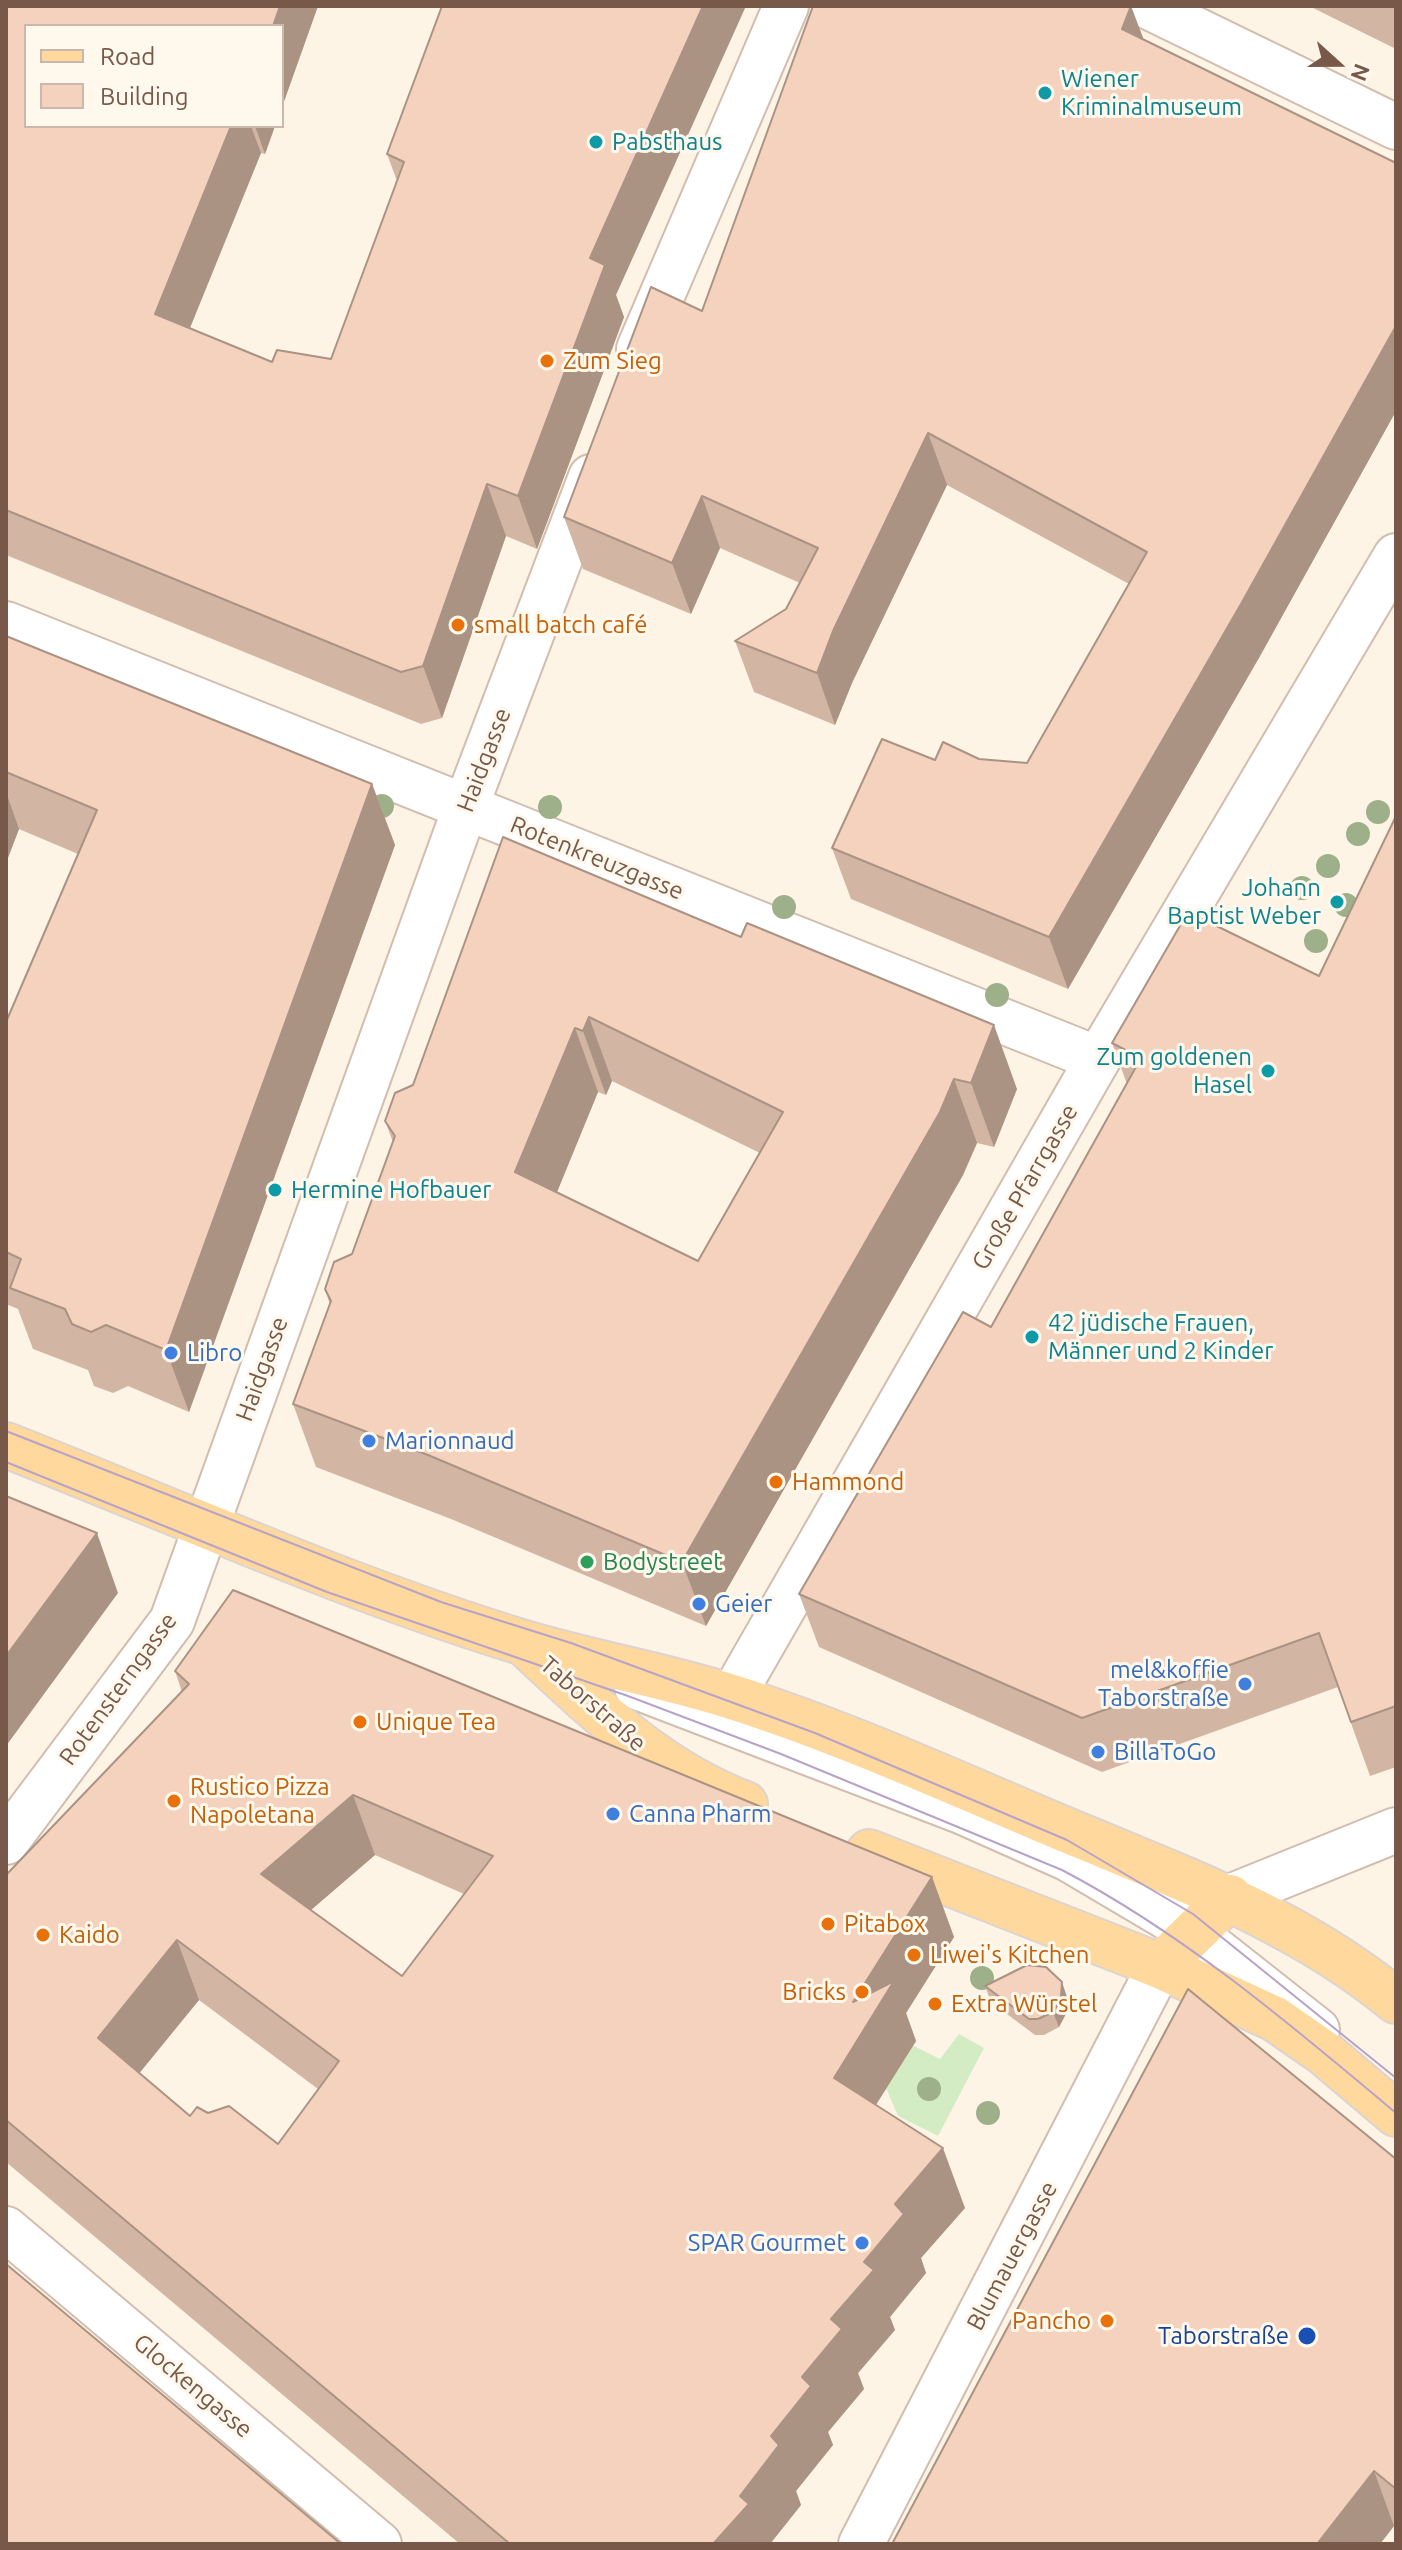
<!DOCTYPE html>
<html>
<head>
<meta charset="utf-8">
<style>
  body { margin:0 }
  #map { position:relative; width:1402px; height:2550px; overflow:hidden; background:#fdf4e6; font-family:Ubuntu,sans-serif }
  canvas { display:block }
  .frame { position:absolute; inset:0; border:8px solid #785949; pointer-events:none }
  .legend { position:absolute; left:24px; top:24px; width:260px; height:104px; box-sizing:border-box; background:#fff8ed; border:2px solid #c9b8ab; margin:0; padding:10px 14px; list-style:none; font-size:24px; color:#785949 }
  .legend li { display:flex; align-items:center; gap:16px; height:40px }
  .legend b { width:40px; border:2px solid #c9b8ab }
  .north { position:absolute; left:1298px; top:24px; width:80px; height:80px; -webkit-text-stroke:6px #fff8ed; paint-order:stroke; rotate:111deg; font-size:22px; font-weight:700; line-height:32px; text-align:center; color:#785949 }
  .north::after { content:''; display:block; margin:auto; width:28px; height:36px; background:#785949; clip-path:polygon(50% 0,100% 100%,50% 72%,0 100%) }
</style>
</head>
<body>
<div id="map">
<canvas width="1402" height="2550"></canvas>
<div class="frame"></div>
<ul class="legend">
<li><b style="height:10px;background:#fed89d"></b>Road</li>
<li><b style="height:22px;background:#f4d2bd"></b>Building</li>
</ul>
<div class="north">N</div>
</div>
<script>
const ctx = document.querySelector('canvas').getContext('2d');
ctx.lineJoin = 'round';
function fillPath(path, color) {
  ctx.fillStyle = color;
  ctx.fill(path, 'evenodd');
}
function trace(path, color, width, dash) {
  ctx.strokeStyle = color;
  ctx.lineWidth = width;
  ctx.lineCap = dash ? 'butt' : 'round';
  ctx.setLineDash(dash || []);
  ctx.stroke(path);
}
function label(font, color, halo, rows, align = 'center') {
  ctx.font = font + ' Ubuntu,sans-serif';
  ctx.lineWidth = 6;
  ctx.setLineDash([]);
  ctx.textBaseline = 'middle';
  ctx.strokeStyle = halo;
  ctx.fillStyle = color;
  for (const [text, x, y, turn = 0] of rows) {
    ctx.save();
    ctx.translate(x, y);
    ctx.rotate((+turn || 0) * Math.PI / 180);
    ctx.textAlign = isNaN(turn) ? turn : align;
    if (halo) ctx.strokeText(text, 0, 0);
    ctx.fillText(text, 0, 0);
    ctx.restore();
  }
}
const green = new Path2D(`
  M959,2034L984,2048L938,2136L898,2116L884,2083L908,2043L940,2059Z`);
const minor = new Path2D(`
  M1147,6L1396,127
  M639,349L786,6
  M6,624L1098,1059
  M637,1687L961,1811L1069,1859L1194,1933L1317,2030
  M732,1697L1098,1059L1396,556
  M6,1842L172,1621L466,806L591,477
  M1230,1897L1396,1830
  M6,2229L379,2544
  M861,2544L1160,1966`);
const major = new Path2D(`
  M6,1445C177,1512 345,1588 521,1642C590,1663 663,1675 732,1697C852,1735 967,1789 1083,1837C1192,1882 1303,1924 1396,2001
  M527,1646C594,1708 658,1771 745,1804
  M869,1852L1160,1966L1275,2019L1324,2053L1396,2114
  M1160,1966L1230,1897`);
const tram = new Path2D(`
  M6,1431L441,1602L571,1643L815,1733L1067,1840L1193,1914L1396,2078
  M6,1462L327,1592L628,1696L781,1754L1062,1870C1184,1934 1290,2024 1396,2113`);
const trees = [
  [382,806],
  [550,807],
  [1378,812],
  [1358,834],
  [1328,866],
  [1302,888],
  [1346,905],
  [784,907],
  [1316,941],
  [997,995],
  [982,1978],
  [929,2089],
  [988,2113]
];
const wall = new Path2D(`
  M6,6H318L282,107V26L26,126H275L265,154L261,153L190,328L272,362L331,359L397,181L387,154L442,6L616,295L624,317L537,549L506,536L442,718L421,724L6,555Z
  M1309,6H1396V49Z
  M1144,40L1396,163V411L1260,656L1068,989L851,899L832,848L935,760L979,759L1027,763L1129,584L947,485L852,683L835,725L754,692L735,641L786,609L800,583L720,548L691,614L583,569L564,517L702,311Z
  M6,636L372,784L395,845L189,1412L128,1386L113,1393L94,1386L88,1370L33,1349L18,1309L6,1304V1022L78,854L19,829L6,863Z
  M1396,816V1767L1370,1776L1338,1687L1102,1772L819,1647L799,1594L991,1327L1127,1084L1112,1043L1319,976Z
  M503,837L1017,1089L994,1147L977,1143L963,1175L706,1626L451,1519L316,1467L293,1404L330,1305L325,1289L352,1254L393,1142L385,1121L413,1085ZM612,1081L760,1153L698,1261L557,1192L598,1092L606,1095Z
  M175,1671L932,1877L954,1937L906,2013L916,2041L876,2105L965,2208L921,2258L926,2273L890,2317L895,2330L858,2373L864,2389L828,2432L833,2445L796,2491L801,2505L770,2544H460L6,2162V1875L182,1692ZM375,1855L464,1894L402,1976L311,1910ZM199,2000L318,2089L278,2144L208,2113L190,2116L139,2073Z
  M985,1986L1067,1997V2012L1059,2027L1044,2035H1035L991,2002Z
  M1396,2159V2528L1394,2526L1380,2544H892Z`);
const shadedWall = new Path2D(`
  M280,6H318L282,107V26H273Z
  M703,6H746L616,295L624,317L537,549L518,496L590,258Z
  M1131,6L1150,56L1122,29Z
  M231,126H251L261,153L174,367L155,314Z
  M255,126H275L265,154Z
  M1396,326V411L1260,656L1068,989L1049,937Z
  M928,433L947,485L852,683L835,725L817,673L833,631Z
  M487,484L506,536L442,718L423,666Z
  M702,496L720,548L691,614L672,563Z
  M372,784L395,845L189,1412L166,1350Z
  M6,792L19,829L6,863Z
  M589,1017L612,1081L606,1095L583,1031Z
  M994,1025L1017,1089L994,1147L971,1083Z
  M575,1028L598,1092L539,1236L515,1172Z
  M954,1079L977,1143L963,1175L706,1626L682,1562Z
  M97,1533L118,1593L6,1746V1656Z
  M353,1795L375,1855L283,1934L261,1874Z
  M932,1877L954,1937L906,2013L916,2041L855,2138L834,2078L853,2002Z
  M177,1940L199,2000L120,2097L98,2038Z
  M1062,1982L1067,1997V2012L1059,2027L1053,2012Z
  M943,2148L965,2208L921,2258L926,2273L890,2317L895,2330L858,2373L864,2389L828,2432L833,2445L796,2491L801,2505L770,2544H713L802,2377L831,2319L864,2262L895,2204Z
  M1374,2471L1394,2526L1380,2544H1317Z`);
const building = new Path2D(`
  M6,6H280L273,26H26V126H231L155,314L272,362L277,350L331,359L404,162L387,154L442,6H703L590,258L605,265L518,496L487,484L423,666L401,672L6,510Z
  M813,6H1131L1122,29L1396,163V326L1241,604L1049,937L832,848L882,739L935,760L943,742L979,759L1027,763L1147,552L928,433L833,631L817,673L735,641L786,609L818,548L702,496L672,563L564,517L651,287L702,311Z
  M6,636L372,784L166,1350L106,1325L91,1332L72,1324L65,1309L10,1288L21,1259L6,1252V1022L97,810L6,772Z
  M1396,816V1706L1351,1722L1319,1633L1082,1718L799,1594L963,1312L991,1327L1141,1058L1112,1043L1188,912L1319,976Z
  M503,837L741,937L747,923L994,1025L971,1083L954,1079L940,1112L682,1562L428,1455L293,1404L331,1301L325,1289L334,1262L352,1254L395,1136L385,1121L395,1093L413,1085ZM589,1017L783,1112L698,1261L515,1172L575,1028L583,1031Z
  M6,1496L97,1533L6,1656Z
  M233,1590L932,1877L853,2002L894,1981L834,2078L943,2148L895,2204L904,2214L864,2262L874,2270L831,2319L842,2329L802,2377L811,2386L771,2436L779,2445L740,2496L749,2504L713,2544H510L6,2120V1875L189,1684L175,1671ZM353,1795L493,1856L402,1976L261,1874ZM177,1940L339,2061L278,2144L229,2106L208,2113L197,2107L190,2116L98,2038Z
  M1027,1965L1046,1967L1062,1982L1061,1997L1053,2012L1038,2019H1029L985,1986Z
  M1188,1989L1396,2159V2489L1374,2471L1317,2544H892Z
  M6,2264L341,2544H6Z`);
const markers = [
  [1045,93,8,"#0f9aa8"],
  [596,142,8,"#0f9aa8"],
  [547,361,8,"#e8710a"],
  [458,625,8,"#e8710a"],
  [1337,902,8,"#0f9aa8"],
  [1268,1071,8,"#0f9aa8"],
  [275,1190,8,"#0f9aa8"],
  [1032,1337,8,"#0f9aa8"],
  [171,1353,8,"#3f7fe0"],
  [369,1441,8,"#3f7fe0"],
  [776,1482,8,"#e8710a"],
  [587,1562,8,"#2e9e5b"],
  [699,1604,8,"#3f7fe0"],
  [1245,1684,8,"#3f7fe0"],
  [360,1722,8,"#e8710a"],
  [1098,1752,8,"#3f7fe0"],
  [174,1801,8,"#e8710a"],
  [613,1814,8,"#3f7fe0"],
  [828,1924,8,"#e8710a"],
  [43,1935,8,"#e8710a"],
  [914,1955,8,"#e8710a"],
  [862,1992,8,"#e8710a"],
  [935,2004,8,"#e8710a"],
  [862,2243,8,"#3f7fe0"],
  [1107,2321,8,"#e8710a"],
  [1307,2336,10,"#1a4fb4"]
];
const cultureNames = [
  ["Wiener",1061,79],
  ["Kriminalmuseum",1061,107],
  ["Pabsthaus",612,142],
  ["Johann",1321,888,"right"],
  ["Baptist Weber",1321,916,"right"],
  ["Zum goldenen",1252,1057,"right"],
  ["Hasel",1252,1085,"right"],
  ["Hermine Hofbauer",291,1190],
  ["42 jüdische Frauen,",1048,1323],
  ["Männer und 2 Kinder",1048,1351]
];
const foodNames = [
  ["Zum Sieg",563,361],
  ["small batch café",474,625],
  ["Hammond",792,1482],
  ["Unique Tea",376,1722],
  ["Rustico Pizza",190,1787],
  ["Napoletana",190,1815],
  ["Pitabox",844,1924],
  ["Kaido",59,1935],
  ["Liwei's Kitchen",930,1955],
  ["Bricks",846,1992,"right"],
  ["Extra Würstel",951,2004],
  ["Pancho",1091,2321,"right"]
];
const streetNames = [
  ["Haidgasse",484,760,-69],
  ["Rotenkreuzgasse",597,858,22],
  ["Große Pfarrgasse",1025,1187,-60],
  ["Haidgasse",262,1369,-70],
  ["Rotensterngasse",118,1689,-54],
  ["Taborstraße",593,1704,41],
  ["Blumauergasse",1012,2256,-62],
  ["Glockengasse",193,2386,40]
];
const shopNames = [
  ["Libro",187,1353],
  ["Marionnaud",385,1441],
  ["Geier",715,1604],
  ["mel&koffie",1229,1670,"right"],
  ["Taborstraße",1229,1698,"right"],
  ["BillaToGo",1114,1752],
  ["Canna Pharm",629,1814],
  ["SPAR Gourmet",846,2243,"right"]
];
const leisureNames = [
  ["Bodystreet",603,1562]
];
const transitNames = [
  ["Taborstraße",1289,2336]
];
fillPath(green, '#d4ecc4');
trace(minor, '#d2bdae', 48);
trace(major, '#dcd4d0', 48);
trace(minor, '#fff', 44);
trace(major, '#fed89d', 44);
trace(tram, '#b7a3c8', 2);
ctx.fillStyle = '#9eb08a';
for (const [x, y] of trees) {
  ctx.beginPath();
  ctx.arc(x, y, 12, 0, 2 * Math.PI);
  ctx.fill();
}
fillPath(wall, '#d2b5a3');
fillPath(shadedWall, '#ab9384');
fillPath(building, '#f4d2bd');
trace(building, '#ab9384', 2);
for (const [x, y, r, color] of markers) {
  const dot = new Path2D();
  dot.arc(x, y, r, 0, 2 * Math.PI);
  ctx.fillStyle = color;
  ctx.fill(dot);
  trace(dot, '#fff8ed', 3);
}
label('24px', '#0d838f', '#fff8ed', cultureNames, 'left');
label('24px', '#c56008', '#fff8ed', foodNames, 'left');
label('24px', '#785949', '#fff8ed', streetNames);
label('24px', '#366cbe', '#fff8ed', shopNames, 'left');
label('24px', '#27864d', '#fff8ed', leisureNames, 'left');
label('24px', '#164399', '#fff8ed', transitNames, 'right');
</script>
</body>
</html>
